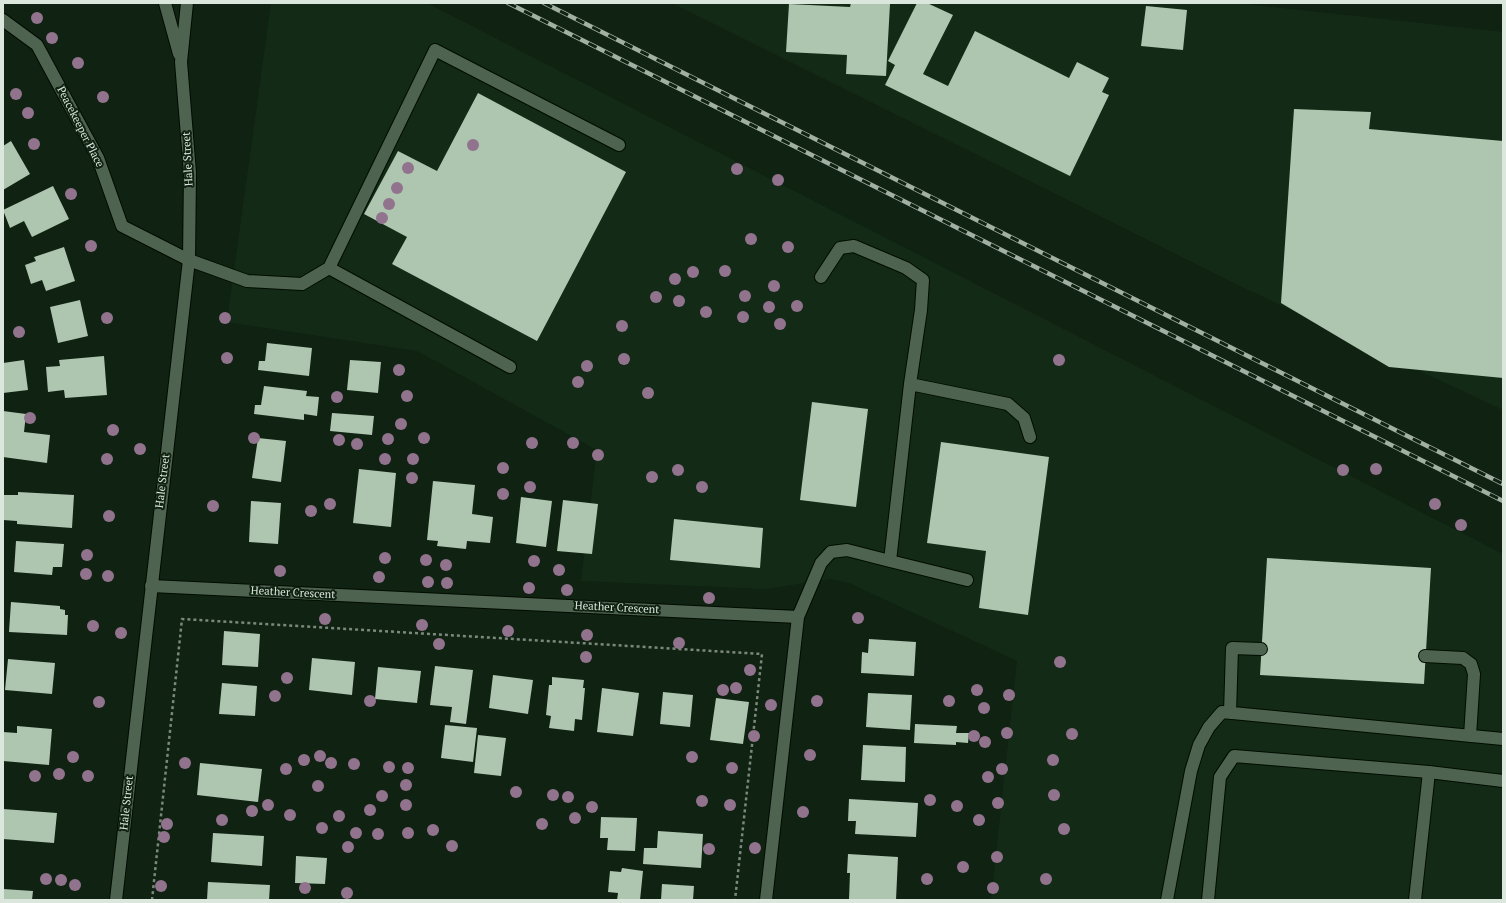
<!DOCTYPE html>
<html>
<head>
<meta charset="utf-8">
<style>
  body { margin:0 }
  #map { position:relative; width:1506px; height:903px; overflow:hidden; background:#102212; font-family:"PT Serif",serif }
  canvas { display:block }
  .frame { position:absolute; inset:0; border:4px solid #dbe7dc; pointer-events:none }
</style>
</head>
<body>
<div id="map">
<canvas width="1506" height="903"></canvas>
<div class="frame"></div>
</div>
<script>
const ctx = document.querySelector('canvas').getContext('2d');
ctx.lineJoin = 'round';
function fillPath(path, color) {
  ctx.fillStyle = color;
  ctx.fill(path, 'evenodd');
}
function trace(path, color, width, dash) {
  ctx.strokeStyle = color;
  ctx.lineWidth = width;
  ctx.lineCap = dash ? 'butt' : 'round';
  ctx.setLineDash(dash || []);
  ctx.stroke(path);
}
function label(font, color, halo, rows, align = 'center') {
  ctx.font = font + ' "PT Serif",serif';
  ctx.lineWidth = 4;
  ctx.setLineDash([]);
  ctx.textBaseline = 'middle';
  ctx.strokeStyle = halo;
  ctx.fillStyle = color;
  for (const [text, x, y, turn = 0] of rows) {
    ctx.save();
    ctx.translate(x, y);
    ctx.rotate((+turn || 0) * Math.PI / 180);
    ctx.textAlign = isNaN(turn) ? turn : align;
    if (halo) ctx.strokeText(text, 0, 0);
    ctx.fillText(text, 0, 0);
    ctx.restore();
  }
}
const built = new Path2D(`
  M271,3H427L1503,554V900H991L1017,661L849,583L830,579L766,589L581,581L597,450L417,351L227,322Z
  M672,3H1236L1503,32V410L1242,287Z`);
const building = new Path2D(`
  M851,3L890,4L886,76L846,74L847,55L786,52L789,4L850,7Z
  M917,3H927L953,15L923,74L948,86L975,31L1069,78L1077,62L1109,78L1102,92L1109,95L1070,176L885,85L895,65L888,61Z
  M1146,6L1187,10L1183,50L1141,46Z
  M478,93L626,172L537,341L392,264L407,237L364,214L398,151L437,171Z
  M1294,109L1371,112L1369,129L1503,141V378L1389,367L1281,303Z
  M11,141L30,174L3,190V146Z
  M53,186L69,219L32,237L24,221L10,228L3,210Z
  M64,247L75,281L46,291L42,280L31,284L25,265L36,261L34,257Z
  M80,300L88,336L58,343L50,307Z
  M267,343L312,348L309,376L258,370L259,361H265Z
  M104,356L107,395L65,398L64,390L48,392L46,367L60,366L59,360Z
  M24,360L28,390L3,393V363Z
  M350,360L381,362L378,393L347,390Z
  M264,386L307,391L306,396L319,397L317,416L304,414V420L254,414L255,405H261Z
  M812,402L868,409L856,507L800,500Z
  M3,411L26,414L24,432L50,435L47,463L3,457Z
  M332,413L374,416L372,435L330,431Z
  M258,438L286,441L281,482L252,478Z
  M941,442L1049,457L1028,615L979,608L986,551L927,543Z
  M359,469L396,473L391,527L353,523Z
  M433,481L475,485L472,514L493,517L490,543L467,541L466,549L437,546L438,541L427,540Z
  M18,492L74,495L72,528L17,524V521L3,520L4,495H18Z
  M521,497L552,501L546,547L516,543Z
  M563,500L598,504L592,554L557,551Z
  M251,501L281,503L278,544L249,542Z
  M674,519L763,528L760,568L670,560Z
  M16,541L64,544L62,567H53L52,575L14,572Z
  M1267,558L1431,568L1424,684L1260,675Z
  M11,602L60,606V609L65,610V615H68L67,635L9,632Z
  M224,631L260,634L258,667L222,665Z
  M869,639L916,642L914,676L861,673L862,652L868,653Z
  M312,658L355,662L352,695L309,690Z
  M8,659L55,663L52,694L5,690Z
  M435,666L473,670L466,724L450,722L452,707L430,705Z
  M378,667L421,671L417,703L375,699Z
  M493,675L533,680L528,714L489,708Z
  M552,677L584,680L583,688H585L582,720L575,719L574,731L549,728L551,716L546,715L549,685H552Z
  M222,683L257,686L255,716L219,714Z
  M602,688L639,693L633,736L597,732Z
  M663,692L693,695L690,727L660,724Z
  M868,693L912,695L910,730L866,727Z
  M716,698L749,702L743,744L710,740Z
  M915,724L957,726L956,733H969L968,743L956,742V745L914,743Z
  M445,725L477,728L473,762L441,758Z
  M17,726L52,729L49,765L3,761V732L17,733Z
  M478,735L506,738L501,776L474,773Z
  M863,745L906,747L905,782L861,780Z
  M200,763L262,769L258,802L197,795Z
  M849,799L918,803L916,837L855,834L856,821H848Z
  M3,809L57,813L54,843L3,839Z
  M601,817L637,818L635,851L607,850L608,838H600Z
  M658,831L703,834L701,868L643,864L644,848H657Z
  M213,833L264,836L262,866L211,862Z
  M848,854L898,857L896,900H849L850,873H847Z
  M296,856L327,858L325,884L295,883Z
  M622,868L643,871L640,900H617L618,893L608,892L610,871L621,872Z
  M208,882L270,885L269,900H207Z
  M662,884L694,886L693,900H661Z
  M3,889L33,891L32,900H3Z`);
const path = new Path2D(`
  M152,900L182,619L762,654L735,900`);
const lane = new Path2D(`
  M189,260L247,281L302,284L329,268L435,50L619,145
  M329,268L510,367
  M1425,656L1463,658L1471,664L1474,674L1470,736
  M1230,713L1232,648L1261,649
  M1167,900L1191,771L1199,745L1209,727L1222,712L1503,739
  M1208,900L1220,777L1234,756L1429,772
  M1415,900L1429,772L1503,781`);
const street = new Path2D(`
  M3,20L37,45L98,158L122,226L189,260
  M910,384L1008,404L1024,418L1030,437
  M890,561L967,580
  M151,586L798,617L766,900
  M798,617L821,563L831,552L847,550L890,561L910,384L921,310L923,280L906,268L854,246L840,248L821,277`);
const secondary = new Path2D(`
  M165,3L179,54
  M116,900L189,260L190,173L181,62L187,3`);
const rail = new Path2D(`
  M508,3L1503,501
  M544,3L1503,484`);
const trees = [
  [37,18],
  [52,38],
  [78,63],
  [16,94],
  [103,97],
  [28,113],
  [34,144],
  [473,145],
  [408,168],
  [737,169],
  [778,180],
  [397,188],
  [71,194],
  [389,204],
  [382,218],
  [751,239],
  [91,246],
  [788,247],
  [725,271],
  [693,272],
  [675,279],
  [774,286],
  [745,296],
  [656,297],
  [679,301],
  [797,306],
  [769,307],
  [706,312],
  [743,317],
  [107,318],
  [225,318],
  [780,324],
  [622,326],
  [19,332],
  [227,358],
  [624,359],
  [1059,360],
  [587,366],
  [399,370],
  [578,382],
  [648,393],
  [407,396],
  [337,397],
  [30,418],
  [401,424],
  [113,430],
  [254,438],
  [424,438],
  [388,439],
  [339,440],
  [532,443],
  [573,443],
  [357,444],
  [140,449],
  [598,455],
  [107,459],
  [385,459],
  [413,459],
  [503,468],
  [1376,469],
  [678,470],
  [1343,470],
  [652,477],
  [412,478],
  [530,487],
  [702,487],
  [503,494],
  [330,504],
  [1435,504],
  [213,506],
  [311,511],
  [109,516],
  [1461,525],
  [87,555],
  [385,558],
  [426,560],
  [534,561],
  [446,565],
  [559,570],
  [280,571],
  [86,574],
  [108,576],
  [379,577],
  [428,582],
  [447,583],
  [529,588],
  [567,590],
  [709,598],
  [858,618],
  [325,619],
  [422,625],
  [93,626],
  [508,631],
  [121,633],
  [587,635],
  [679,643],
  [439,644],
  [586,657],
  [1060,662],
  [750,670],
  [287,678],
  [736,688],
  [723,690],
  [977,690],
  [1009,695],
  [275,696],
  [370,701],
  [817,701],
  [949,701],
  [99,702],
  [771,705],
  [984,708],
  [1007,733],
  [1072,734],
  [754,736],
  [974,736],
  [985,742],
  [810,755],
  [320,756],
  [73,757],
  [692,757],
  [304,760],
  [1053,760],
  [185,763],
  [331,763],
  [354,764],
  [389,767],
  [408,768],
  [732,768],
  [286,769],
  [1002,769],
  [59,774],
  [35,776],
  [88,776],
  [988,777],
  [406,785],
  [318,786],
  [516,792],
  [553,795],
  [1054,795],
  [382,796],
  [568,797],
  [930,800],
  [702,801],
  [998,803],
  [268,805],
  [406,805],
  [730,805],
  [957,806],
  [592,807],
  [370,810],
  [252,811],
  [803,812],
  [290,815],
  [339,816],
  [575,818],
  [222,820],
  [979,820],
  [167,824],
  [542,824],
  [322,828],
  [1064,829],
  [433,830],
  [356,833],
  [408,833],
  [378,834],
  [164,837],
  [452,846],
  [348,847],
  [755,848],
  [709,849],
  [997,857],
  [963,867],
  [46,879],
  [927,879],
  [1046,879],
  [61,880],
  [75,885],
  [161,886],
  [305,888],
  [993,888],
  [347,893]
];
const streetNames = [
  ["Peacekeeper Place",80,127,63],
  ["Hale Street",188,159,-93],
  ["Hale Street",163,481,-83],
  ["Heather Crescent",293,593,3],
  ["Heather Crescent",617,608,3],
  ["Hale Street",127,803,-84]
];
fillPath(built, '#132b16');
fillPath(building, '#aec5af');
trace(lane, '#000c01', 14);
trace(street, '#000c01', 14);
trace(secondary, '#000c01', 14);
trace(path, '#7b897c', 2.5, [3, 3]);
trace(lane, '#4f6450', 12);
trace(street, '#4f6450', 12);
trace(secondary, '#4f6450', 12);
trace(rail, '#a2b0a3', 4.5);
trace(rail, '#102212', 3, [9]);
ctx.fillStyle = '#92738e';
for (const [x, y] of trees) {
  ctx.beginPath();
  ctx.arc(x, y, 6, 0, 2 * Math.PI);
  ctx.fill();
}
label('11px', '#dbe7dc', '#102212', streetNames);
</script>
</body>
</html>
